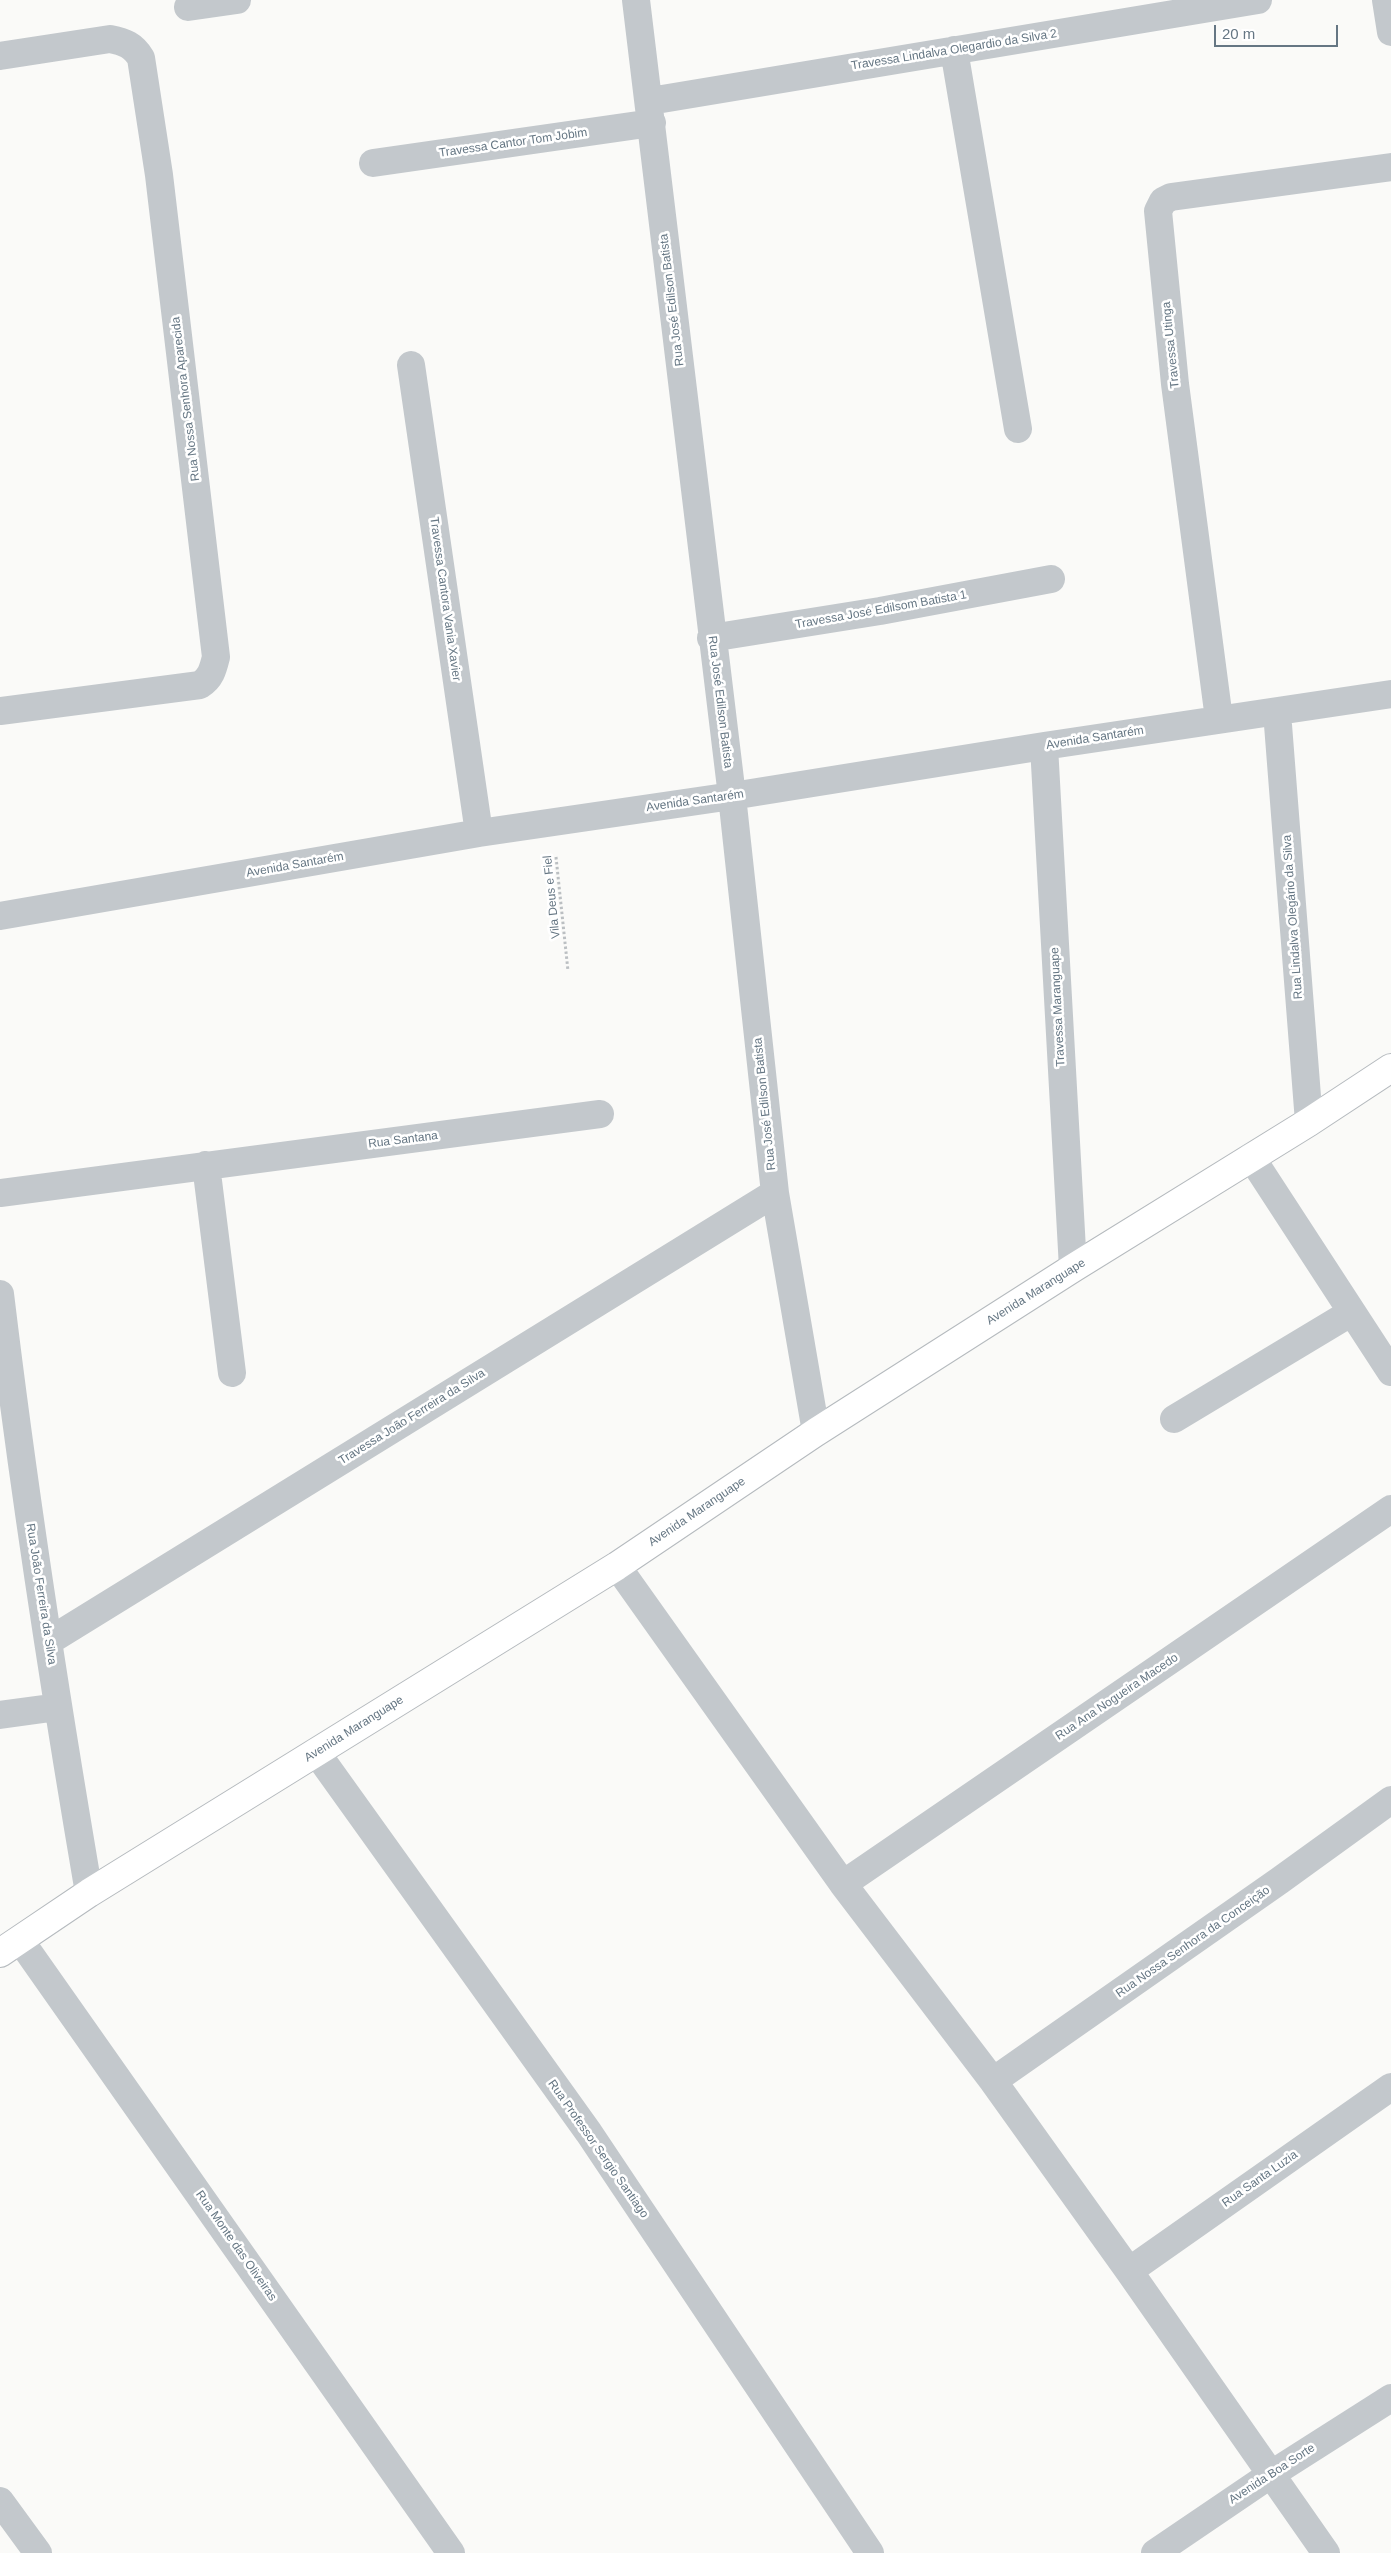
<!DOCTYPE html>
<html>
<head>
<meta charset="utf-8">
<style>
  body { margin:0 }
  #map { position:relative; width:1391px; height:2553px; overflow:hidden; background:#fafaf8; font-family:Helvetica,sans-serif }
  canvas { display:block }
  .scale { position:absolute; left:1214px; top:25px; width:124px; height:22px; box-sizing:border-box; border:2px solid #657683; border-top:0; padding-left:6px; font-size:15px; line-height:18px; white-space:nowrap; color:#657683; -webkit-text-stroke:4px #fff; paint-order:stroke }
</style>
</head>
<body>
<div id="map">
<canvas width="1391" height="2553"></canvas>
<div class="scale">20 m</div>
</div>
<script>
const ctx = document.querySelector('canvas').getContext('2d');
ctx.lineJoin = 'round';
function trace(path, color, width, dash) {
  ctx.strokeStyle = color;
  ctx.lineWidth = width;
  ctx.lineCap = dash ? 'butt' : 'round';
  ctx.setLineDash(dash || []);
  ctx.stroke(path);
}
function label(font, color, halo, rows, align = 'center') {
  ctx.font = font + ' Helvetica,sans-serif';
  ctx.lineWidth = 5;
  ctx.setLineDash([]);
  ctx.textBaseline = 'middle';
  ctx.strokeStyle = halo;
  ctx.fillStyle = color;
  for (const [text, x, y, turn = 0] of rows) {
    ctx.save();
    ctx.translate(x, y);
    ctx.rotate((+turn || 0) * Math.PI / 180);
    ctx.textAlign = isNaN(turn) ? turn : align;
    if (halo) ctx.strokeText(text, 0, 0);
    ctx.fillText(text, 0, 0);
    ctx.restore();
  }
}
const path = new Path2D(`
  M556,857L568,971`);
const minor = new Path2D(`
  M636,0L732,796L775,1193L816,1432
  M1386,0L1391,32
  M188,7L237,0
  M954,50L1018,429
  M0,56L110,39C125,42 133,45 141,58L159,175L216,657C213,669 211,678 200,685L0,711
  M650,101L1258,0
  M373,163L652,123
  M411,365L479,833
  M711,638L880,611L1051,579
  M1277,712L1309,1122
  M1219,719L1175,384L1158,211L1163,201L1171,197L1391,167
  M1044,746L1073,1268
  M0,916L479,833L732,796L1044,746L1391,694
  M1251,1157L1391,1372
  M206,1165L232,1373
  M0,1193L600,1114
  M0,1294C24,1494 55,1694 89,1893
  M1174,1419L1352,1312
  M617,1566L843,1884L993,2081L1129,2271L1326,2553
  M49,1641L775,1193
  M0,1715L58,1707
  M316,1752L589,2133L870,2553
  M843,1884L1391,1509
  M20,1940L451,2553
  M993,2081L1279,1881L1391,1800
  M1129,2271L1391,2087
  M0,2501L38,2553
  M1155,2553L1270,2475L1391,2398`);
const major = new Path2D(`
  M0,1953L89,1893L617,1566L816,1432L1073,1268L1309,1122L1391,1068`);
const streetNames = [
  ["Travessa Lindalva Olegardio da Silva 2",954,50,-9],
  ["Travessa Cantor Tom Jobim",513,143,-8],
  ["Rua José Edilson Batista",672,300,-97],
  ["Travessa Utinga",1171,345,-96],
  ["Rua Nossa Senhora Aparecida",186,399,-97],
  ["Travessa Cantora Vania Xavier",445,599,82],
  ["Travessa José Edilsom Batista 1",881,610,-10],
  ["Rua José Edilson Batista",720,702,83],
  ["Avenida Santarém",1095,738,-9],
  ["Avenida Santarém",695,801,-8],
  ["Avenida Santarém",295,865,-10],
  ["Vila Deus e Fiel",552,897,-96],
  ["Rua Lindalva Olegário da Silva",1293,917,-94],
  ["Travessa Maranguape",1058,1007,-93],
  ["Rua José Edilson Batista",765,1104,-96],
  ["Rua Santana",403,1140,-7],
  ["Avenida Maranguape",1036,1292,-32],
  ["Travessa João Ferreira da Silva",412,1417,-32],
  ["Avenida Maranguape",697,1512,-34],
  ["Rua João Ferreira da Silva",41,1594,81],
  ["Rua Ana Nogueira Macedo",1117,1697,-34],
  ["Avenida Maranguape",354,1729,-32],
  ["Rua Nossa Senhora da Conceição",1193,1942,-35],
  ["Rua Professor Sergio Santiago",598,2149,55],
  ["Rua Santa Luzia",1260,2179,-35],
  ["Rua Monte das Oliveiras",236,2246,55],
  ["Avenida Boa Sorte",1272,2474,-33]
];
trace(major, '#b5babe', 30);
trace(path, '#bbbfc2', 3, [2.5, 2.5]);
trace(minor, '#c3c8cc', 28);
trace(major, '#fff', 28);
label('12px', '#657683', '#fff', streetNames);
</script>
</body>
</html>
